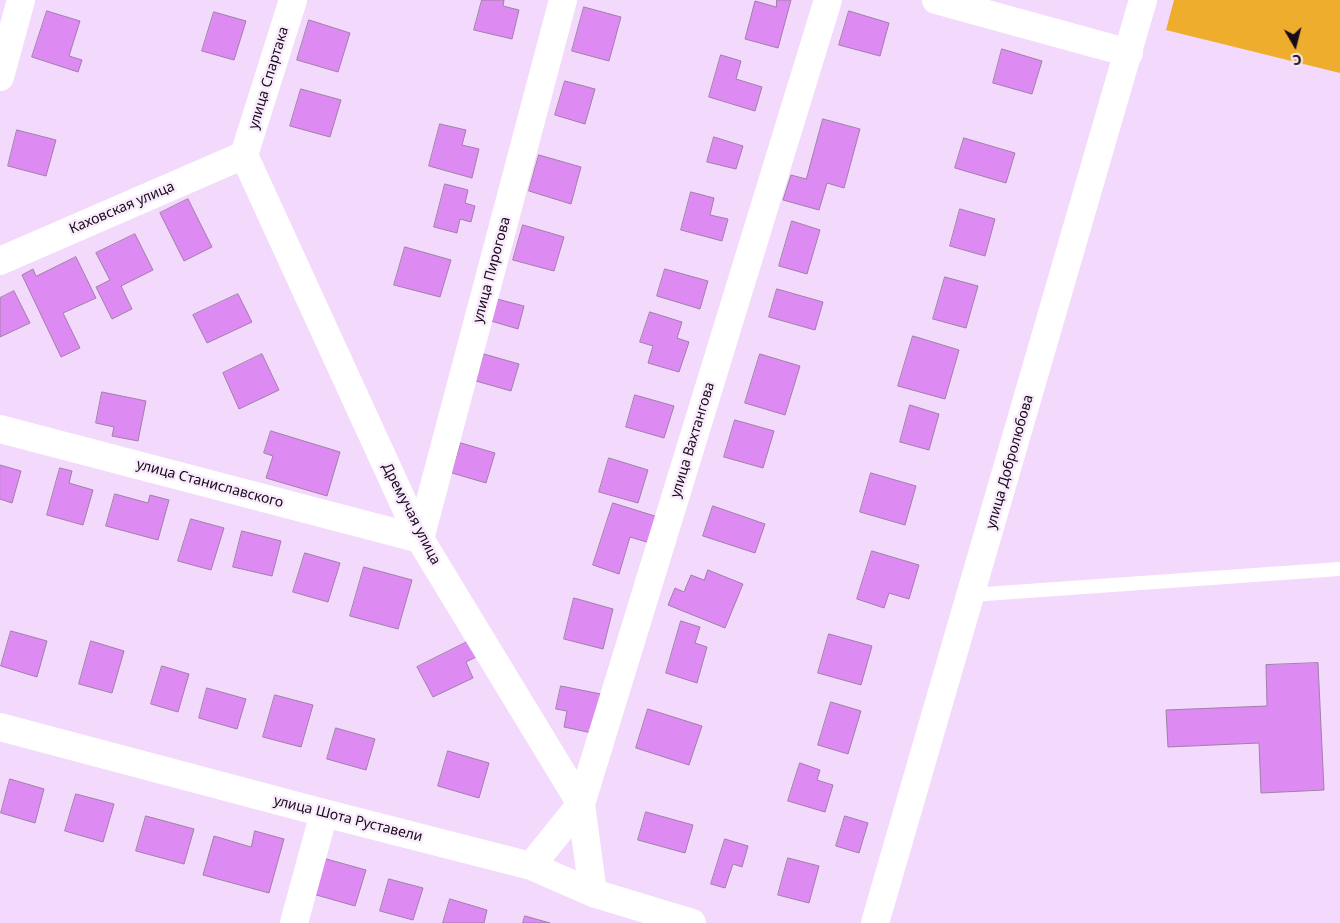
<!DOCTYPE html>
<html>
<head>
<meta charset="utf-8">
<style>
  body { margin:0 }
  #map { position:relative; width:1340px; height:923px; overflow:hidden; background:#f3d9fb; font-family:"Noto Sans",sans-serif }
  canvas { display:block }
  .north { position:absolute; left:1270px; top:20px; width:50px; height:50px; -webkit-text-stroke:4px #f9ebfc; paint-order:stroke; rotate:172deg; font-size:14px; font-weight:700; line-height:20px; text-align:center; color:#160b19 }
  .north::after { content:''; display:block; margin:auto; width:18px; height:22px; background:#160b19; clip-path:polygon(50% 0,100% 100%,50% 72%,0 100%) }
</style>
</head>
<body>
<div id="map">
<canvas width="1340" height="923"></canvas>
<div class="north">С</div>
</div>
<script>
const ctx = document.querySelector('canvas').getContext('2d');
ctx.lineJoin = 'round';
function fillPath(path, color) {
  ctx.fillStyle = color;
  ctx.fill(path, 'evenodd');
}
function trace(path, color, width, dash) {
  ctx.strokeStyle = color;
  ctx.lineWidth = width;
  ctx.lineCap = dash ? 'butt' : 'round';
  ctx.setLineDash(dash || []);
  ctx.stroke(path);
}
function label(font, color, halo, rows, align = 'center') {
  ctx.font = font + ' "Noto Sans",sans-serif';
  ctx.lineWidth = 5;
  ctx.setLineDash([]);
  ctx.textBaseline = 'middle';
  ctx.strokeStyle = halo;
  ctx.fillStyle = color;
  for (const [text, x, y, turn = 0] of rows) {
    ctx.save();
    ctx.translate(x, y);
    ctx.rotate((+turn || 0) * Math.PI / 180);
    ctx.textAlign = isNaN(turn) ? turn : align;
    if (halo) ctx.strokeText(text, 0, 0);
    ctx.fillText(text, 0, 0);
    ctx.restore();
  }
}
const green = new Path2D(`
  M1174,0H1340V73L1166,30Z`);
const building = new Path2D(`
  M482,0H504L503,6L519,10L512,39L474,30Z
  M777,0H791L778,48L745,39L755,1L776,7Z
  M584,7L621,17L609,61L572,51Z
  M47,11L80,21L69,56L82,60L78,72L32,57Z
  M849,11L889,23L880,56L839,45Z
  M214,12L246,21L234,60L202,51Z
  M309,20L350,33L338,72L297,60Z
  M1002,49L1042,61L1032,94L993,83Z
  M721,55L741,61L736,79L762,87L755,111L709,97Z
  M565,81L595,89L585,124L555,115Z
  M301,89L341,100L330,137L290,126Z
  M823,119L860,129L844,188L827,183L819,210L783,200L791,175L806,179Z
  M440,124L466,130L462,145L479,149L472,178L429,166Z
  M17,130L56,140L46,176L8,166Z
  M714,137L743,146L736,169L707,162Z
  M964,138L1015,153L1006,183L955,168Z
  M539,155L581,167L571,204L529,191Z
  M445,184L468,190L465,203L475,206L471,222L460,219L457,233L434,227Z
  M691,192L714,198L710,215L728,219L722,241L681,230Z
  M188,199L212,247L184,261L160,213Z
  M960,209L995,219L985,256L950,246Z
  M792,221L820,230L807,274L779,266Z
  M523,225L564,237L554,271L513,260Z
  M135,234L153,270L121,286L132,309L112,319L96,287L110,280L96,253Z
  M405,247L451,260L440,297L394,285Z
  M76,257L96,298L63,313L80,348L61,357L22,275L33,269L36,276Z
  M665,269L708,281L700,309L657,296Z
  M945,277L978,286L966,328L933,319Z
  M777,289L823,302L815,330L769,317Z
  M14,291L30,323L0,337V298Z
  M238,294L252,322L207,343L193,315Z
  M497,299L524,306L518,329L491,321Z
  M650,312L682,322L677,338L689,342L679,372L648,363L653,346L640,342Z
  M913,336L959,350L945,399L898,386Z
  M262,354L279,390L239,409L223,373Z
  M484,354L519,364L511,391L476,381Z
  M760,354L800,366L785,415L745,403Z
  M102,392L146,401L138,441L112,436L114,427L96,423Z
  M635,395L674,406L664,438L626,427Z
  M910,405L939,414L929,450L900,442Z
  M735,420L774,431L763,468L724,457Z
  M271,431L340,452L327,496L266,478L273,456L264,453Z
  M461,443L495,453L486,483L452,473Z
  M609,458L648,470L638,503L599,492Z
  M0,465L21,471L12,503L0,499Z
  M60,468L72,471L69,483L93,490L83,525L47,515Z
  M871,473L916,486L905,525L860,512Z
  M115,494L148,503L150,495L169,500L158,540L106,526Z
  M613,503L658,517L650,543L630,537L619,574L593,565Z
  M713,506L765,524L755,553L703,536Z
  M191,519L224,528L211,570L178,561Z
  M242,531L281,541L272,576L233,567Z
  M872,551L919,565L909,599L889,593L884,608L857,599Z
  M305,553L340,563L328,602L293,592Z
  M364,567L412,580L398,629L350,616Z
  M708,570L743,584L725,628L668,605L675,588L684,592L691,575L704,580Z
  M574,598L613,609L603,649L564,639Z
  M681,621L700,627L695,643L707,647L697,683L666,673Z
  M11,631L47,641L37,677L1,666Z
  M829,634L872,646L861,685L818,673Z
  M91,641L124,651L112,693L79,684Z
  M469,641L476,657L466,662L473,678L433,697L417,667Z
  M1318,663L1324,790L1261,793L1259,743L1168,747L1166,710L1267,706L1266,665Z
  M162,666L189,674L178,712L151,704Z
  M561,686L601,694L592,733L564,727L567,711L556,709Z
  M207,688L246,699L237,729L199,718Z
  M275,695L313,705L301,747L263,737Z
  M831,702L861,711L848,754L818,745Z
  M648,709L702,726L689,765L636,748Z
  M336,728L375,739L366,770L327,759Z
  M448,751L489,763L479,798L438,786Z
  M800,763L820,770L817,780L833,785L825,812L788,801Z
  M10,779L44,789L35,823L1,813Z
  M76,794L114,804L103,842L65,831Z
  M646,812L693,825L685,853L638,840Z
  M146,816L194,829L184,864L136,851Z
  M845,816L868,823L859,853L836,846Z
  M255,831L284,839L269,893L203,875L214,836L251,847Z
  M725,839L748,846L742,867L733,864L725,888L711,884Z
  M323,858L366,870L355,906L313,894Z
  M788,858L819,866L809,903L778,895Z
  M389,879L423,888L413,920L380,911Z
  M450,899L487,910L484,923H443Z
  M525,916L550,923H523Z`);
const service = new Path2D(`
  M971,595L1340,569`);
const minor = new Path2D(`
  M936,0L1129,53
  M0,77L21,0
  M244,155L420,539L581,804L593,893
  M244,155L293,0
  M0,261L244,155
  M0,429L420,539L563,0
  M0,727L324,813L531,866L593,893L692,923
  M531,866L581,804L828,0
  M294,923L324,813
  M875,923L1143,0`);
const streetNames = [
  ["улица Спартака",269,78,-73],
  ["Каховская улица",122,208,-23],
  ["улица Пирогова",492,270,-75],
  ["улица Вахтангова",693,440,-73],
  ["улица Добролюбова",1010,462,-74],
  ["улица Станиславского",210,484,15],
  ["Дремучая улица",411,514,63],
  ["улица Шота Руставели",348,819,14]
];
fillPath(green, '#efad2d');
fillPath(building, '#dd8af3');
trace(building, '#9f80a8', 1);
trace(service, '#fff', 14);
trace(minor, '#fff', 28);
label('14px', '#160b19', '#f9ebfc', streetNames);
</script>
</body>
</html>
